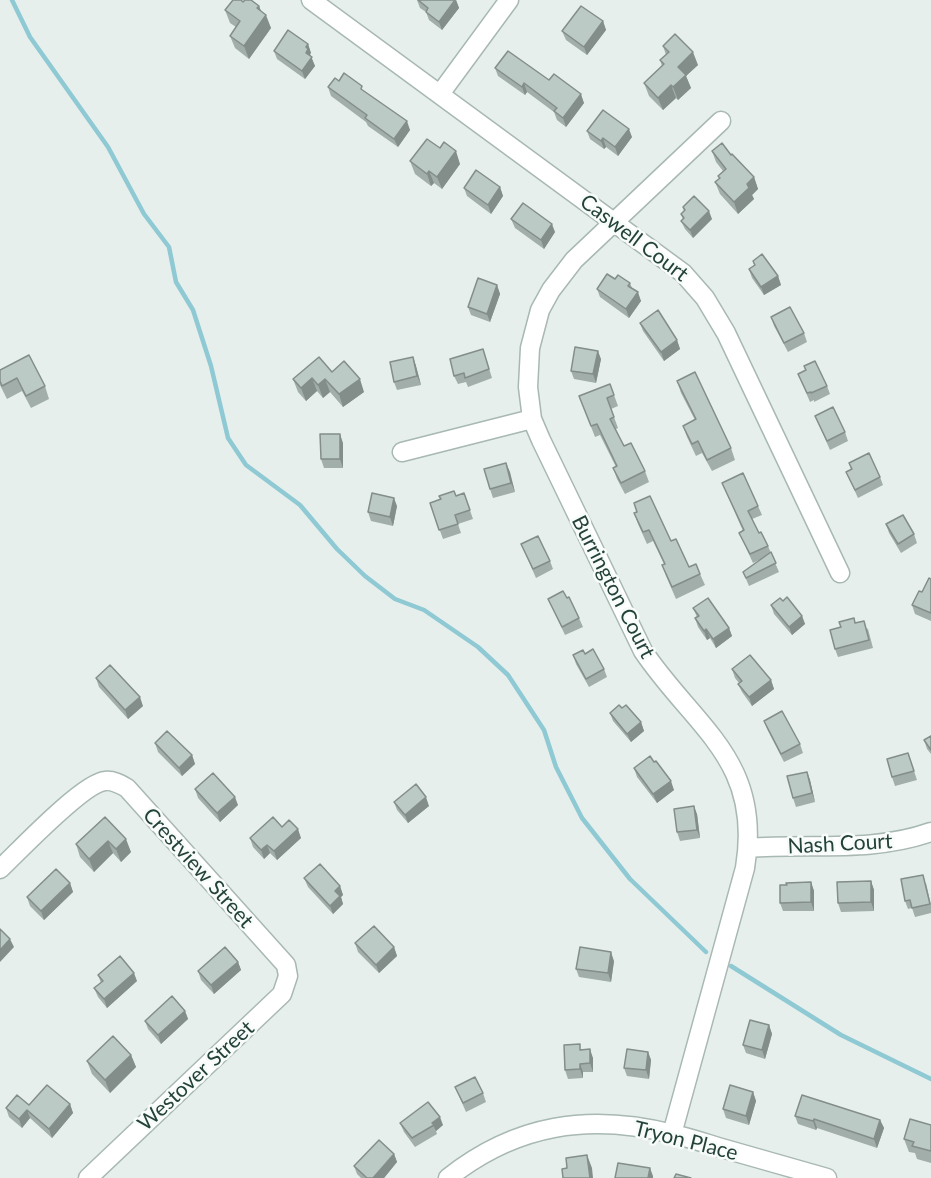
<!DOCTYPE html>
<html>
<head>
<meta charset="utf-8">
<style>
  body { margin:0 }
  canvas { display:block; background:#e6efeb }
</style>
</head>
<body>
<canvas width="931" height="1178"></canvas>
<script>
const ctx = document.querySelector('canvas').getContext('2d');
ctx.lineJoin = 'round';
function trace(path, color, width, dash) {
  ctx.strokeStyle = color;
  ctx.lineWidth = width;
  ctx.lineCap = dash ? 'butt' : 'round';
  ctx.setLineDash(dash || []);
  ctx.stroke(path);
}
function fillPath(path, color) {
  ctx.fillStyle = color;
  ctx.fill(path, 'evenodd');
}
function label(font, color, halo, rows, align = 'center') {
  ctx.font = font + ' Lato,sans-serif';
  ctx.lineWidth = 5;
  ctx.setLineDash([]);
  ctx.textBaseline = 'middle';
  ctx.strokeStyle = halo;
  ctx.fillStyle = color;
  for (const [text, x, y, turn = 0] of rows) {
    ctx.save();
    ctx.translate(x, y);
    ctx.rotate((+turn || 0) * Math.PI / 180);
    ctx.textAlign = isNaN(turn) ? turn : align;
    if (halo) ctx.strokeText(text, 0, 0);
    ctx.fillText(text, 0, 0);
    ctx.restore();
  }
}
const stream = new Path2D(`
  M12,0L30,37L108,147L144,214L169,247L176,282L193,310L211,366L228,438L246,465L300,505L337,549L365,576L395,599L424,610L478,647L508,675L544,730L556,767L582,818L630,879L706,952
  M731,966L841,1035L931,1079`);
const minor = new Path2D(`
  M311,0L683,273L705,298L726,333L840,573
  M440,94L509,0
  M402,452L532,419
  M748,848C810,843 872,853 931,832
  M0,869C19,851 83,783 105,781C113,780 120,784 127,788L286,965L288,976L282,994L88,1178
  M672,1134L745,868C763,760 695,728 643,651L541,440L532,419L528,387L530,348L540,310L551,290L574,260L721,121
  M448,1178C516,1124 589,1113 673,1134C690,1138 708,1144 725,1149C759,1159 793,1168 827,1178`);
const wall = new Path2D(`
  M417,0H456L459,8L442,30L429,20L426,12L420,8Z
  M243,2L259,6L261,11L271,28L249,59L235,48L230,36L236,27L230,23L225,10Z
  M603,21L606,30L587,55L566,40L562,31Z
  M308,44L311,53L310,54L315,66L305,79L277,59L274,51Z
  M663,46L698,65L686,76L691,88L678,100L676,98L663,110L649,96L644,83L662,66L660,60L666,55Z
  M495,68L549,80L584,103L566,127L557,120L554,112L527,92L525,95L498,76Z
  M339,81L364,91L410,130L398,147L368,126L366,122L331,96L328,87Z
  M587,131L632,137L618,156L606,147L604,149L590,139Z
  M712,151L731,155L754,177L758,189L752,195L754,199L738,214L720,194L715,182L719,179L718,176L723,171L716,162Z
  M410,161L460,164L442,189L434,183L431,186L415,174Z
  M500,187L503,196L491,214L467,196L464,188Z
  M683,207L712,219L693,238L685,229L681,221L683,219L681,214L684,211Z
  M511,219L555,232L544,249L515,228Z
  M753,261L778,276L781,285L764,295L752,278L749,269L754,265Z
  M615,279L630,283L632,288L641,301L629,318L600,297L597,289Z
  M497,285L500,294L490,322L471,315L468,307Z
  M771,317L804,333L807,342L788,352L774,326Z
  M640,323L677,340L680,349L664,361L643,331Z
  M483,349L492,378L468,387L466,382L458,384L454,376Z
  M413,357L416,366L421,385L397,390L394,382Z
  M601,359L596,383L574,379L571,371Z
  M804,366L827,386L830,394L814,402V400L810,402L798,374L805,370Z
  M0,370L45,386L49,399L31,408L22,391L7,399L0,385Z
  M332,372L364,392L343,407L330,392L323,398L317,391L306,401L298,392L293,379Z
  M677,381L731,448L735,460L712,471L702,453L696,456L687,437L683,426L695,420L681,393Z
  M610,384L618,406L611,409L618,428L616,429L624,446L645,471L649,482L625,494L617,479L613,468L616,467L600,435L595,437L579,396Z
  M815,416L845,432L848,441L830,450Z
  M343,443V468H324L321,459Z
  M506,463L515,492L493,498L490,489Z
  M849,463L880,477L883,485L858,498L846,472L851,470Z
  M722,483L758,506L762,515L752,519L759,533L768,546L779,572L749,586L743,572L763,558L753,563L739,533L743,531Z
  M464,493L473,519L458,524L461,533L443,539L430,503Z
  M634,503L671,541L689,567L700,574L705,585L676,599L666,576L662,565L664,564L653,541L647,544L638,524L634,513L637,512Z
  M397,506L393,526L371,521L368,512Z
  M886,524L914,534L917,543L901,553L889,533Z
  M521,544L550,561L553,569L536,578Z
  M931,579V621L915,614L912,605Z
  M567,598L579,618L583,627L565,635L548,599Z
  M783,601L802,616L805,624L792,635L774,614L771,605Z
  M693,608L729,628L732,636L716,648L710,638L707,640L698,627L695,618L697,617Z
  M854,618L855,623L868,629L873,648L838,657L835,649L841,627Z
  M585,654L604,669L607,677L589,687L576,664L573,655Z
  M732,669L771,680L774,689L752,706L742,692L738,684L739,683L735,678Z
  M96,678L143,706L128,719L99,687Z
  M622,708L641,722L644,731L631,742L613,721L610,713Z
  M764,721L800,744L803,753L784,762L767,729Z
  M931,736V754L927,749L924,740Z
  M155,743L192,755L195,764L182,776L158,752Z
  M908,753L917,780L895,786L892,777Z
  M634,768L674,790L657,803L637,777Z
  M807,772L810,780L815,802L796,807L793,798Z
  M195,789L238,805L220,822L198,798Z
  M394,802L429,806L408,823L397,810Z
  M697,814L700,838L680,841L677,832Z
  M105,817L131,852L121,862L113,853L94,872L80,857L76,844Z
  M282,827L301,838L277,860L270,853L264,859L253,847L250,838Z
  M304,878L340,886L343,895L341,897L343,904L333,914L308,887Z
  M871,881L874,890V911L841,912L838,903Z
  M811,882L814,891V911H783L780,903L787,885Z
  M70,883L73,892L44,920L30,906L27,897Z
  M926,883L931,905V913L915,917L912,908L908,909L905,901Z
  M355,943L394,947L397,956L379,973L358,952Z
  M614,961L611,982L579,977L576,969Z
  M238,962L241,970L214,994L201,980L198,971Z
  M98,975L137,981L107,1008L98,997L94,988L101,983Z
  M185,1011L188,1019L161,1044L148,1029L145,1021Z
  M769,1025L772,1034L765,1059L746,1053L743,1045Z
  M582,1049L593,1058V1072H583V1078L568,1079L565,1070Z
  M648,1052L651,1060L649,1079L627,1076L624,1068Z
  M131,1055L136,1067L110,1093L92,1074L87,1061Z
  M455,1087L483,1093L486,1102L466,1112Z
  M753,1092L756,1101L749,1125L726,1118L723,1109Z
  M70,1104L73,1113L52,1138L30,1118L22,1128L9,1117L6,1108L29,1105Z
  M795,1116L880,1120L884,1128L877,1148L817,1128L816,1130L798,1124Z
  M400,1123L443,1125L436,1131L437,1134L415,1147L404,1132Z
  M931,1125V1163L917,1159L915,1153L909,1152L904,1139Z
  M394,1154L397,1162L384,1178H361L357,1174L354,1166Z`);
const shadedWall = new Path2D(`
  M456,0L459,8L442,30L439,22Z
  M259,6L264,19L266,15L271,28L249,59L244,46L257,8Z
  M603,21L606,30L587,55L584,47Z
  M308,44L311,53L310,54L315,66L305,79L302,71L306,53V47Z
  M693,52L698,65L686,76L691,88L678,100L673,87L678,67Z
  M524,83L527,92L525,95L522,87Z
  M671,85L676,98L663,110L658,98Z
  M581,94L584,103L566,127L563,118Z
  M407,121L410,130L398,147L394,139Z
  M629,129L632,137L618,156L615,147Z
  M603,138L606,147L604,149L601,141Z
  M456,151L460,164L442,189L437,177Z
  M429,171L434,183L431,186L427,174Z
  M754,177L758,189L752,195L754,199L738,214L734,202L747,184Z
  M500,187L503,196L491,214L488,205Z
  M709,211L712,219L693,238L690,230Z
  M552,224L555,232L544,249L541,240Z
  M778,276L781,285L764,295L761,287Z
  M497,285L500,294L490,322L487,314Z
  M638,292L641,301L629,318L626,309Z
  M677,340L680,349L664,361L661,352Z
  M598,351L601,359L596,383L593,374Z
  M413,357L416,366L421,385L417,376Z
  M312,378L317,391L306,401L301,388Z
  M325,379L330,392L323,398L318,385Z
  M360,379L364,392L343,407L339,394Z
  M340,434L343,443V468L340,459Z
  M506,463L510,472L515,492L511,483Z
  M394,498L397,506L393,526L390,517Z
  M802,616L805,624L792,635L789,627Z
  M729,628L732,636L716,648L713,639Z
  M706,629L710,638L707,640L704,631Z
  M771,680L774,689L752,706L749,697Z
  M140,697L143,706L128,719L125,710Z
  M641,722L644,731L631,742L627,734Z
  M192,755L195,764L182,776L179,768Z
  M807,772L810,780L815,802L812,793Z
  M671,781L674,790L657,803L653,794Z
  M235,797L238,805L220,822L217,813Z
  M426,797L429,806L408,823L405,815Z
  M694,806L697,814L700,838L697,830Z
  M298,829L301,838L277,860L274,851Z
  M126,839L131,852L121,862L116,849Z
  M108,841L113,853L94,872L89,859Z
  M267,845L270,853L264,859L261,850Z
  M871,881L874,890V911L871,902Z
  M811,882L814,891V911L811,902Z
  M70,883L73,892L44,920L41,911Z
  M340,886L343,895L341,897L343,904L333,914L330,906L335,891Z
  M10,939L14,947L0,962V950Z
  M394,947L397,956L379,973L376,965Z
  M611,952L614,961L611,982L608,973Z
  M238,962L241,970L214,994L211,985Z
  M134,973L137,981L107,1008L104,999Z
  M185,1011L188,1019L161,1044L158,1035Z
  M769,1025L772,1034L765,1059L762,1050Z
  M590,1049L593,1058V1072L590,1063Z
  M648,1052L651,1060L649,1079L646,1070Z
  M131,1055L136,1067L110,1093L105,1080Z
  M580,1064L583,1072V1078L580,1069Z
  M753,1092L756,1101L749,1125L746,1116Z
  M70,1104L73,1113L52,1138L49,1129Z
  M27,1110L30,1118L22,1128L19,1119Z
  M440,1117L443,1125L436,1131L432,1123Z
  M814,1119L817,1128L816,1130L813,1121Z
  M880,1120L884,1128L877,1148L874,1139Z
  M394,1154L397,1162L384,1178H373Z
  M587,1155L592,1168L593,1178H590Z
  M650,1168L653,1176V1178H648Z`);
const building = new Path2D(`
  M233,0H241L243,2L245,0H251L259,6L257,8L266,15L244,46L230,36L240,21L225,10Z
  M418,0H455L439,22L426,12L428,8Z
  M581,6L603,21L584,47L562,31Z
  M288,30L308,44L306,47L308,49L306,53L312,57L302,71L274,51Z
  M675,34L693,52L678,67L686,75L673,87L671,85L658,98L644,83L664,64L660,60L669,52L663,46Z
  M508,51L549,80L554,74L581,94L563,118L554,111L557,108L524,83L522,87L495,68Z
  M344,73L362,86L361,89L407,121L394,139L365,118L367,115L328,87L335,78L339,81Z
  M603,110L629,129L615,147L603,138L601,141L587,131Z
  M427,139L440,148L444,142L456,151L437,177L429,171L427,174L410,161Z
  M722,143L731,155L732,154L754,177L747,184L749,188L734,202L715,182L720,178L718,176L726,169L712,151Z
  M476,170L500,187L488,205L464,188Z
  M694,196L709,211L690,230L681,221L684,218L681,214L685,210L683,207Z
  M523,203L552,224L541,240L511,219Z
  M762,254L778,276L761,287L749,269L755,265L753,261Z
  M607,274L615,279L618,275L630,283L628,286L638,292L626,309L597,289Z
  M478,278L497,285L487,314L468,307Z
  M790,307L804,333L784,343L771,317Z
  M658,310L677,340L661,352L640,323Z
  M575,347L598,351L593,374L571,371Z
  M483,349L489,369L465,378L464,373L454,376L450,359Z
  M29,355L45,386L26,396L17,378L2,386L0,381V370Z
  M319,357L332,372L344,361L360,379L339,394L325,379L318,385L312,378L301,388L293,379Z
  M413,357L417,376L394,382L390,362Z
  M815,361L827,386L811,393V392L807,393L798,374L806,370L804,366Z
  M695,372L731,448L707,460L698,441L692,444L683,426L696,419L677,381Z
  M610,384L614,395L607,398L614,417L610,419L624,446L631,443L645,471L621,483L613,468L617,466L597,424L591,426L579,396Z
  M833,407L845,432L827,441L815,416Z
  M320,434H340V459H321Z
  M869,453L880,477L855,490L846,472L852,469L849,463Z
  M506,463L511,483L490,489L484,469Z
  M743,473L758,506L748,511L759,533L761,532L768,546L750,554L739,533L744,530L722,483Z
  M454,491L456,496L464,493L470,510L455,515L458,524L439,530L430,503L441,499L439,496Z
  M372,493L394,498L390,517L368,512Z
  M650,496L671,541L676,539L689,567L696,564L700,574L672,587L662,565L665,564L649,530L643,532L634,513L637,512L634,503Z
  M903,515L914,534L898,544L886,524Z
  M538,536L550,561L533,569L521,544Z
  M771,552L776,563L746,578L743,572Z
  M929,578L931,579V613L912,605L919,591L922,592Z
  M563,591L567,598L569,597L579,618L562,627L548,599Z
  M787,597L802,616L789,627L771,605L780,598L783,601Z
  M708,598L729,628L713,639L706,629L704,631L695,618L699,616L693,608Z
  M854,618L855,623L864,621L869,640L835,649L830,630L841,627L839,622Z
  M593,649L604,669L586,679L573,655L583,650L585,654Z
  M750,655L771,680L749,697L738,684L742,681L732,669Z
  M110,665L140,697L125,710L96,678Z
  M619,705L622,708L626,705L641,722L627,734L610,713Z
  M782,711L800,744L781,754L764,721Z
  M167,731L192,755L179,768L155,743Z
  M931,736V750L924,740Z
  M908,753L914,771L892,777L887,759Z
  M650,756L654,762L656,761L671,781L653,794L634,768Z
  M807,772L812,793L793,798L787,776Z
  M213,773L235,797L217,813L195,789Z
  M416,784L426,797L405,815L394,802Z
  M694,806L697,830L677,832L674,809Z
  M105,817L126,839L116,849L108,841L89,859L76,844Z
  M273,817L282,827L289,820L298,829L274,851L267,845L261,850L250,838Z
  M320,864L340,886L335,891L340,896L330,906L304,878Z
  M56,869L70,883L41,911L27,897Z
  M923,875L930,904L912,908L910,900L905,901L901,879Z
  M871,881V902L838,903L837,882Z
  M811,882V902L780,903V885H787L786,883Z
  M374,926L394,947L376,965L355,943Z
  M0,929L10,939L0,950Z
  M225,947L238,962L211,985L198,971Z
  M580,947L611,952L608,973L576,969Z
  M120,956L134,973L104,999L94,988L103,981L98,975Z
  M172,996L185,1011L158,1035L145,1021Z
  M750,1020L769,1025L762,1050L743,1045Z
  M113,1036L131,1055L105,1080L87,1061Z
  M580,1044V1050L590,1049V1063L580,1064V1069L565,1070L564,1045Z
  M627,1049L648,1052L646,1070L624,1068Z
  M475,1077L483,1093L463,1103L455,1087Z
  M47,1085L70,1104L49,1129L27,1110L19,1119L6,1108L17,1095L29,1105Z
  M730,1085L753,1092L746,1116L723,1109Z
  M802,1095L880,1120L874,1139L814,1119L813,1121L795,1116Z
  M428,1102L440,1117L432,1123L434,1125L412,1138L400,1123Z
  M910,1119L931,1125V1151L912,1146L914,1142L904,1139Z
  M379,1140L394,1154L373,1178H367L354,1166Z
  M587,1155L590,1178H563L562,1169L567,1168L566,1158Z
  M618,1163L650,1168L648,1178H615Z
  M676,1174L691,1178H674Z`);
const streetNames = [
  ["Caswell Court",634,238,37],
  ["Burrington Court",613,587,63],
  ["Nash Court",840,844,-3],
  ["Crestview Street",198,868,48],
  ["Westover Street",196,1076,-43],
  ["Tryon Place",686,1141,14]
];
trace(stream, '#8ec9d4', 4.5);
trace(minor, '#a8b8b2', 21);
trace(minor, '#fff', 18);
fillPath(wall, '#a1aea9');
fillPath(shadedWall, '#838d89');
fillPath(building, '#bbcac4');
trace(building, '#838d89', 1.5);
label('21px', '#24423a', '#f7fbf9', streetNames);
</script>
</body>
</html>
